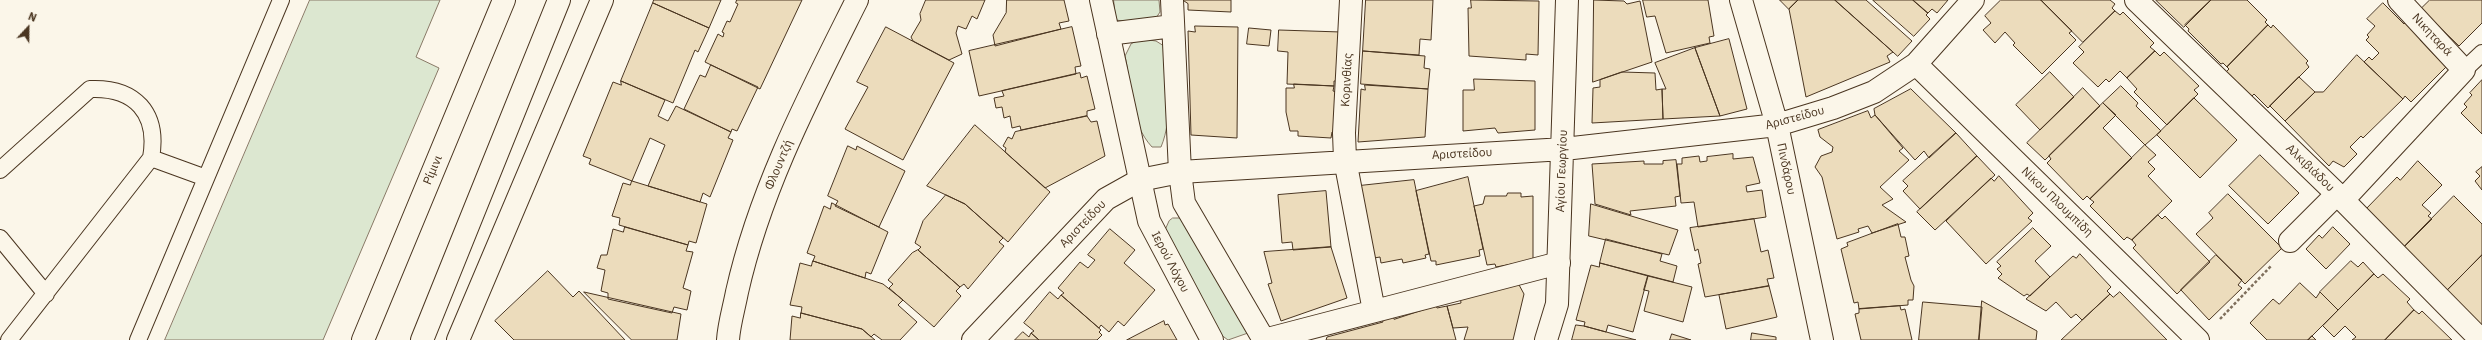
<!DOCTYPE html>
<html>
<head>
<meta charset="utf-8">
<style>
  body { margin:0 }
  #map { position:relative; width:2482px; height:340px; overflow:hidden; background:#fbf6e9; font-family:"IBM Plex Sans",sans-serif }
  canvas { display:block }
  .north { position:absolute; left:8px; top:8px; width:40px; height:40px; -webkit-text-stroke:3px #fbf6e9; paint-order:stroke; rotate:22deg; font-size:11px; font-weight:700; line-height:16px; text-align:center; color:#4a3520 }
  .north::after { content:''; display:block; margin:auto; width:14px; height:18px; background:#4a3520; clip-path:polygon(50% 0,100% 100%,50% 72%,0 100%) }
</style>
</head>
<body>
<div id="map">
<canvas width="2482" height="340"></canvas>
<div class="north">N</div>
</div>
<script>
const ctx = document.querySelector('canvas').getContext('2d');
ctx.lineJoin = 'round';
function fillPath(path, color) {
  ctx.fillStyle = color;
  ctx.fill(path, 'evenodd');
}
function trace(path, color, width, dash) {
  ctx.strokeStyle = color;
  ctx.lineWidth = width;
  ctx.lineCap = dash ? 'butt' : 'round';
  ctx.setLineDash(dash || []);
  ctx.stroke(path);
}
function label(font, color, halo, rows, align = 'center') {
  ctx.font = font + ' "IBM Plex Sans",sans-serif';
  ctx.lineWidth = 3;
  ctx.setLineDash([]);
  ctx.textBaseline = 'middle';
  ctx.strokeStyle = halo;
  ctx.fillStyle = color;
  for (const [text, x, y, turn = 0] of rows) {
    ctx.save();
    ctx.translate(x, y);
    ctx.rotate((+turn || 0) * Math.PI / 180);
    ctx.textAlign = isNaN(turn) ? turn : align;
    if (halo) ctx.strokeText(text, 0, 0);
    ctx.fillText(text, 0, 0);
    ctx.restore();
  }
}
const green = new Path2D(`
  M310,0H440L416,57L439,68L323,340H165Z
  M1114,0H1159L1160,12L1156,18L1129,22L1116,20Z
  M1142,39L1156,41L1164,46C1166,79 1174,116 1161,147H1152C1129,122 1132,87 1125,56L1131,44Z
  M1173,218H1183L1248,333L1228,340L1220,334L1165,230L1169,221Z`);
const building = new Path2D(`
  M654,0H721L709,28L653,3Z
  M737,0H802L760,89L705,62L718,34L723,37L724,33L722,32L727,21L730,22L738,4L736,3Z
  M926,0H985L977,19L972,16L966,29L958,26L956,33L962,54L949,60L913,41L911,37L921,20L920,14Z
  M1007,0H1064L1069,21L1059,23L1061,29L995,46L993,35L1006,13Z
  M1183,0H1231V12L1188,10V4Z
  M1366,0H1433L1431,40L1420,39L1419,55L1363,51Z
  M1471,0L1539,1L1538,55L1526,54V60L1469,56L1468,8H1471Z
  M1594,0L1624,1L1627,4L1640,1L1652,62L1593,82Z
  M1643,0H1708L1714,36L1709,37L1710,43L1666,53L1655,16L1647,17Z
  M1780,0H1798L1789,9Z
  M1798,0H1835L1893,52L1887,56L1890,62L1806,97L1789,9Z
  M1835,0H1866L1912,41L1898,56Z
  M1873,0H1913L1928,13L1926,15L1930,19L1914,36Z
  M1913,0H1948L1937,13L1932,9L1928,13Z
  M2001,0H2041L2072,31L2069,33L2076,40L2042,74L2013,45L2015,43L2005,32L1995,43L1983,30L1991,23L1985,16Z
  M2041,0H2110L2115,4L2112,8L2115,11L2083,42Z
  M2156,0H2211L2184,27Z
  M2211,0H2247L2267,20L2265,22L2268,25L2227,67L2223,63L2221,64L2188,31L2189,29L2185,25Z
  M2430,0H2482V23L2459,46L2421,9Z
  M653,3L709,28L698,52L695,50L673,103L621,81Z
  M2383,3L2404,24L2406,22L2422,37L2420,40L2446,67L2411,102L2405,96L2403,99L2364,62L2369,57L2372,60L2379,53L2366,40L2369,37L2367,35L2375,26L2367,19Z
  M2115,11L2120,15L2123,12L2154,43L2150,47L2155,51L2127,78L2120,71L2109,82L2106,79L2098,87L2073,63L2084,52L2079,47Z
  M2268,25L2271,28L2273,25L2308,61L2306,63L2309,67L2268,108L2254,94L2250,98L2225,73L2229,69L2227,67Z
  M1195,26L1238,27L1237,138L1191,135L1188,31L1195,32Z
  M886,27L954,63L903,160L845,129L868,87L857,82Z
  M1072,27L1081,66L1075,67L1076,74L979,96L969,51Z
  M1249,28L1271,30L1269,46L1247,44Z
  M1279,30L1341,32L1339,81H1334V86L1287,84L1288,52L1278,51Z
  M1729,39L1747,109L1720,116L1695,48Z
  M1695,48L1720,116L1663,119L1662,89H1666L1655,63Z
  M1363,51L1425,56L1424,68L1430,69L1428,89L1361,84Z
  M2155,51L2160,56L2164,52L2199,86L2194,90L2198,94L2167,125L2134,92L2137,89L2127,78Z
  M2357,55L2403,99L2363,138L2361,136L2350,147L2357,154L2344,167L2333,161L2329,166L2285,121L2315,92H2323Z
  M711,65L758,87L737,131L732,129L731,132L684,109L700,75L705,77Z
  M1622,72L1655,73L1656,90L1662,89L1663,119L1592,123L1593,88L1600,87V80Z
  M2050,72L2074,97L2040,130L2016,105Z
  M1080,73L1081,78L1087,76L1095,109L1087,111V116L1021,130L1020,126L1012,128L1010,116L1004,118L1002,107L996,108L994,98L1004,96L1002,91Z
  M2299,77L2315,92L2285,121L2270,106Z
  M1474,79L1535,81V130L1498,133L1495,128L1463,131V90H1474Z
  M2482,80V134L2461,113L2467,107L2464,104L2472,95L2470,93Z
  M621,81L665,100L658,116L668,121L676,106L731,132L728,138L733,140L710,197L703,193L700,202L648,186L665,145L650,138L632,181L589,164L591,159L583,156L613,82L621,85Z
  M1294,84L1334,86L1333,91L1337,92L1336,133L1332,132L1331,138L1298,136V131H1290L1286,112V88H1294Z
  M1365,85L1428,89L1425,137L1358,142L1361,89L1365,90Z
  M2121,86L2138,103L2136,106L2161,131L2145,145L2103,103Z
  M2083,88L2100,106L2045,160L2027,143Z
  M1911,89L1956,133L1929,158L1924,151L1915,160L1875,115L1874,109Z
  M2194,98L2237,140L2200,178L2157,135Z
  M2103,103L2116,115L2103,128L2132,158L2090,199L2087,196L2083,200L2047,163L2051,159L2049,156Z
  M1868,111L1871,118L1875,115L1903,148L1899,151L1909,160L1880,187L1893,199L1882,205L1906,222L1872,233L1868,226L1858,229L1859,232L1837,239L1822,177L1815,167L1821,156L1832,152L1833,147L1820,137L1818,130Z
  M1087,116L1091,122L1097,121L1105,156L1045,188L1005,152L1006,148L1003,146L1008,137L1012,139L1015,132Z
  M975,125L1050,192L1008,242L965,204L927,186Z
  M1956,133L1977,156L1920,209L1903,191L1908,186L1903,181Z
  M2145,145L2156,155L2148,162L2155,169L2148,176L2172,201L2132,240L2127,237L2124,240L2090,206L2094,202L2090,199Z
  M848,146L856,150L857,146L905,171L879,227L835,206L838,201L828,196Z
  M1733,154V159L1753,157L1760,183L1746,186L1747,192L1762,190L1766,217L1698,227L1694,202L1681,203L1677,164H1682V158L1699,156L1700,162L1707,161V157Z
  M2260,155L2299,193L2268,224L2229,186Z
  M1977,156L1995,175L1935,230L1917,212Z
  M1676,160L1680,196L1675,197L1676,206L1630,211L1631,215L1595,204L1592,164L1644,161V164H1663V161Z
  M2418,161L2442,185L2422,205L2431,213L2428,216L2432,219L2403,248L2365,210L2397,177L2400,180Z
  M2482,167V190L2475,181L2480,176L2476,172Z
  M1999,176L2033,213L2028,218L2032,221L1986,264L1946,221L1991,178L1994,181Z
  M1468,177L1483,249L1479,250L1480,256L1436,265V261H1431L1416,191Z
  M1414,180L1429,254L1425,255L1426,258L1403,263L1402,259L1381,263L1380,257L1374,258L1359,186Z
  M632,181L707,204L696,243L689,241L688,245L619,225L620,218L612,216L623,183L630,185Z
  M1326,191L1331,247L1293,250L1292,242L1282,243L1278,195Z
  M1508,193H1521V197L1533,196V260L1496,267L1495,264L1487,265L1474,206L1483,204L1485,196H1506Z
  M2228,194L2282,248L2245,284L2196,234L2213,218L2209,213Z
  M946,195L965,204L1003,238L999,242L1004,246L968,289L964,284L960,287L918,250L921,247L915,243L923,221Z
  M2454,196L2482,224V255L2447,290L2403,248Z
  M832,203L888,232L871,274L866,272L865,278L813,261L815,256L807,253L824,206L830,209Z
  M1591,204L1678,230L1669,255L1589,236Z
  M2158,215L2162,219L2165,216L2210,262L2177,294L2133,248L2136,245L2132,240Z
  M1754,219L1761,252L1768,250L1774,278L1767,279L1769,286L1705,297L1698,264L1701,263L1698,249L1695,251L1690,228Z
  M1898,224L1901,237H1905L1909,256L1905,257L1911,280L1914,286L1913,300H1908V305L1859,309L1858,302L1854,303L1841,249L1848,246L1847,243Z
  M625,227L688,245L686,251L693,252L683,288L691,291L687,310L674,307L672,313L608,299V293L601,291L605,270L597,268L601,255H607L613,229L623,232Z
  M2333,227L2350,244L2326,269L2306,249L2319,235L2322,238Z
  M2033,228L2051,246L2035,261L2050,277L2030,296L2027,294L2024,296L1998,278L2002,274L1997,269L2001,266L1997,262Z
  M1110,229L1135,250L1124,263L1155,290L1124,326L1118,321L1109,332L1101,325L1099,328L1061,295L1064,293L1058,288L1080,262L1088,268L1095,260L1088,255Z
  M1606,239L1662,254L1660,261L1677,266L1673,282L1600,263Z
  M1331,247L1347,298L1281,321L1268,284L1272,283L1264,252Z
  M918,250L960,287L956,291L961,296L934,327L889,288L893,284L888,280L912,253Z
  M2080,254L2111,287L2107,291L2110,294L2082,320L2076,314L2071,318L2056,302L2046,311L2026,299L2073,256L2076,258Z
  M2216,255L2242,280L2238,285L2242,288L2209,320L2181,290Z
  M2482,255V328L2446,292Z
  M813,261L883,284L903,300L898,305L917,322L900,340H882L874,334L871,337L862,329L801,313L802,307L790,305L800,263L811,266Z
  M2351,261L2358,267L2363,262L2374,274L2338,310L2320,292Z
  M1600,263L1648,276L1633,332L1608,325L1606,332L1584,326L1585,322L1576,320L1591,265L1599,267Z
  M548,271L573,297L579,291L625,340H514L495,321Z
  M2374,274L2378,278L2383,274L2410,299L2407,302L2414,310L2385,340H2352L2356,337L2345,326L2334,337L2323,326Z
  M1648,276L1692,287L1683,322L1644,311L1649,291L1644,290Z
  M1518,283L1524,294L1513,340H1464L1468,327L1453,328L1447,306L1461,303L1460,296Z
  M2300,283L2316,298L2320,292L2338,310L2308,340H2267L2250,323L2273,299L2279,304Z
  M1769,286L1777,317L1726,329L1719,295Z
  M584,292L681,314L677,340H632Z
  M1050,292L1058,299L1061,295L1101,330L1099,332L1102,335L1097,340H1039L1031,333L1034,331L1024,323Z
  M2120,292L2167,340H2061L2110,294L2113,297Z
  M1982,301L2037,331L2036,340H1979Z
  M1923,302L1982,307L1979,340H1919Z
  M1436,306L1437,308L1447,306L1456,340H1326L1327,337L1383,322L1382,319L1393,316L1394,319Z
  M1900,306L1901,310L1905,309L1912,340H1861L1855,314L1859,313V309Z
  M2414,310L2419,314L2422,311L2452,340H2385Z
  M801,313L862,329L875,340H790L792,316L800,318Z
  M1164,321L1165,325L1168,324L1177,340H1127Z
  M1576,325L1584,326L1636,340H1572Z
  M1023,332L1029,337L1031,333L1039,340H1015Z
  M1752,333L1776,337V340H1751Z
  M1672,334L1691,340H1670Z
  M2312,336L2316,340H2308Z`);
const path = new Path2D(`
  M2220,319L2272,265`);
const service = new Path2D(`
  M2464,70L2482,53
  M151,158L206,178
  M0,170L90,89C135,87 159,113 151,158L9,340
  M0,238L46,294
  M138,340L281,0`);
const pedestrian = new Path2D(`
  M1101,0L1149,221L1212,340
  M1172,0L1180,172L1184,203L1264,340
  M1108,34L1173,26
  M1345,160L1374,311
  M2290,241L2337,194
  M1264,340L1559,263`);
const minor = new Path2D(`
  M1741,0L1777,125L1822,340
  M2136,0L2337,194L2481,340
  M1916,64L2198,340
  M1345,160L1344,133L1351,0
  M2343,200L2464,70L2399,0
  M458,340L602,0
  M728,340C729,324 734,308 737,292C760,189 810,94 857,0
  M973,340L1106,199L1140,180L1180,172L1564,149L1777,125L1833,108L1874,92L1916,64L1973,0
  M1546,340L1557,304L1567,0`);
const tertiary = new Path2D(`
  M363,340L504,0
  M422,340L559,0`);
const streetNames = [
  ["Νικηταρά",2432,35,47],
  ["Κορινθίας",1347,80,-87],
  ["Αριστείδου",1795,118,-15],
  ["Αριστείδου",1462,154,-3],
  ["Φλουντζή",779,165,-67],
  ["Αλκιβιάδου",2310,168,44],
  ["Πινδάρου",1786,169,78],
  ["Ρίμινι",433,170,-67],
  ["Αγίου Γεωργίου",1562,171,-88],
  ["Νίκου Πλουμπίδη",2057,202,44],
  ["Αριστείδου",1083,224,-46],
  ["Ιερού Λόχου",1170,262,62]
];
fillPath(green, '#dce7d0');
trace(green, '#887966', 1);
fillPath(building, '#ecdcbc');
trace(building, '#4a3520', 1);
trace(service, '#4a3520', 18);
trace(pedestrian, '#4a3520', 24);
trace(minor, '#4a3520', 24);
trace(tertiary, '#4a3520', 24);
trace(path, '#7f6f5c', 2.5, [3, 2]);
trace(service, '#fbf6e9', 16);
trace(pedestrian, '#fbf6e9', 22);
trace(minor, '#fbf6e9', 22);
trace(tertiary, '#fbf6e9', 22);
label('12px', '#4a3520', '#fbf6e9', streetNames);
</script>
</body>
</html>
